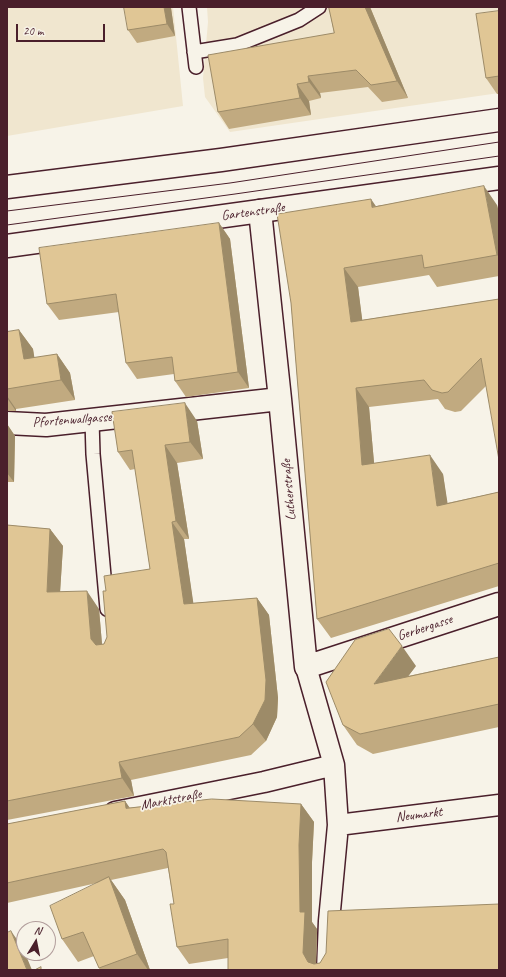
<!DOCTYPE html>
<html>
<head>
<meta charset="utf-8">
<style>
  body { margin:0 }
  #map { position:relative; width:506px; height:977px; overflow:hidden; background:#f7f3e8; font-family:Caveat,sans-serif }
  canvas { display:block }
  .frame { position:absolute; inset:0; border:8px solid #4a1f2b; pointer-events:none }
  .north { position:absolute; left:16px; top:921px; width:40px; height:40px; box-sizing:border-box; background:#f7f3e8; border:1px solid #b29e9c; border-radius:50%; rotate:10deg; font-size:11px; font-weight:700; line-height:16px; text-align:center; color:#4a1f2b }
  .north::after { content:''; display:block; margin:auto; width:14px; height:18px; background:#4a1f2b; clip-path:polygon(50% 0,100% 100%,50% 72%,0 100%) }
  .scale { position:absolute; left:16px; top:24px; width:89px; height:18px; box-sizing:border-box; border:2px solid #4a1f2b; border-top:0; padding-left:5px; font-size:12px; line-height:14px; white-space:nowrap; color:#4a1f2b; -webkit-text-stroke:3px #f7f3e8; paint-order:stroke }
</style>
</head>
<body>
<div id="map">
<canvas width="506" height="977"></canvas>
<div class="frame"></div>
<div class="north">N</div>
<div class="scale">20 m</div>
</div>
<script>
const ctx = document.querySelector('canvas').getContext('2d');
ctx.lineJoin = 'round';
function fillPath(path, color) {
  ctx.fillStyle = color;
  ctx.fill(path, 'evenodd');
}
function trace(path, color, width, dash) {
  ctx.strokeStyle = color;
  ctx.lineWidth = width;
  ctx.lineCap = dash ? 'butt' : 'round';
  ctx.setLineDash(dash || []);
  ctx.stroke(path);
}
function label(font, color, halo, rows, align = 'center') {
  ctx.font = font + ' Caveat,sans-serif';
  ctx.lineWidth = 3.5;
  ctx.setLineDash([]);
  ctx.textBaseline = 'middle';
  ctx.strokeStyle = halo;
  ctx.fillStyle = color;
  for (const [text, x, y, turn = 0] of rows) {
    ctx.save();
    ctx.translate(x, y);
    ctx.rotate((+turn || 0) * Math.PI / 180);
    ctx.textAlign = isNaN(turn) ? turn : align;
    if (halo) ctx.strokeText(text, 0, 0);
    ctx.fillText(text, 0, 0);
    ctx.restore();
  }
}
const built = new Path2D(`
  M7,7H173L183,106L7,136Z
  M207,7H499V93L230,132L205,97L203,78L208,22Z`);
const service = new Path2D(`
  M189,7L196,67
  M194,52L237,45L299,20L319,7
  M92,420L93,454L107,609`);
const pedestrian = new Path2D(`
  M306,667L334,765L338,825L329,921L327,970
  M115,812L264,782L334,765
  M338,825L499,805`);
const minor = new Path2D(`
  M260,211L280,399L306,667L499,604
  M7,423L46,425L280,399`);
const secondary = new Path2D(`
  M7,187L221,160L499,120
  M7,246L499,178`);
const tram = new Path2D(`
  M7,211L230,183L499,142
  M7,225L235,194L499,156`);
const wall = new Path2D(`
  M329,7H370L408,98L382,102L368,87L320,93L321,98L309,101L311,115L229,129L218,112L334,33Z
  M171,8L175,36L137,43L128,30Z
  M499,11V94H497L486,78Z
  M497,205L499,213V276L437,287L429,275L358,287L362,320L499,299L486,386L461,411L455,412L445,409L438,399L369,407L374,463L443,474L447,503L499,492V586L331,638L317,619L291,303L376,206Z
  M219,223L230,239L249,388L186,397L175,381L174,374L137,379L126,363L119,312L59,320L47,304Z
  M19,330L33,349L34,358L57,354L70,373L75,400L16,409V411H7V332Z
  M197,421L203,459L177,463L189,539H184L193,603L257,598L269,615L278,698L277,717L266,741L251,755L131,780L134,796L7,820V525L50,529L63,546L60,592L99,609L102,644H104L107,637L106,591L150,569L135,469L130,470L118,452Z
  M7,424L15,436L14,482H7Z
  M499,657V727L373,754L357,745L343,725L416,666L408,676Z
  M125,801L129,808L301,804L314,822L312,862V922L317,929L316,964L499,970H228V958L189,964L177,947L174,904L168,868L111,880L125,900L150,970H100L94,956L78,962L62,939L97,883L7,903V824Z`);
const shadedWall = new Path2D(`
  M164,7H170L171,8L175,36L167,24Z
  M365,7H370L408,98L397,81Z
  M308,76L320,93L321,98L309,82Z
  M297,84L309,101L311,115L300,98Z
  M484,186L497,205L499,213V257L497,255Z
  M371,199L384,218L372,207Z
  M219,223L230,239L249,388L238,372Z
  M344,268L358,287L365,341L351,322Z
  M19,330L33,349L38,379L24,359Z
  M57,354L70,373L75,400L61,380Z
  M356,388L369,407L376,484L362,465Z
  M7,396L16,409V411L7,398Z
  M185,403L197,421L203,459L190,442Z
  M7,424L15,436L14,482L7,473Z
  M165,445L177,463L189,539L176,521Z
  M430,455L443,474L451,525L437,506Z
  M172,522L184,539L196,621L184,604Z
  M50,529L63,546L59,609L47,592Z
  M87,591L99,609L103,656L91,639Z
  M257,598L269,615L278,698L277,717L266,741L253,724Z
  M402,646L416,666L388,703L374,684Z
  M119,762L131,780L134,796L122,778Z
  M125,801L137,818L126,808Z
  M301,804L314,822L312,862V922L317,929L316,970L308,962L303,953L300,912L299,845Z
  M109,877L125,900L150,970H148L137,954Z
  M11,931L23,948L24,953H25L32,970H27Z`);
const building = new Path2D(`
  M124,7H164L167,24L128,30Z
  M329,7H365L397,81L371,85L356,70L308,76L309,82L297,84L300,98L218,112L208,55L334,33Z
  M499,11V76L486,78L476,14Z
  M484,186L497,255L424,268L422,255L344,268L351,322L499,299V460L481,358L448,392L442,393L432,390L424,380L356,388L362,465L430,455L437,506L499,492V563L317,619L291,303L277,214L371,199L372,207Z
  M219,223L238,372L175,381L172,357L126,363L116,294L47,304L39,248Z
  M19,330L24,359L57,354L61,380L7,389V332Z
  M185,403L190,442L165,445L176,521L172,522L184,604L257,598L266,680L265,700L253,724L239,737L119,762L122,778L7,801V525L50,529L47,592L87,591L91,639L96,645L104,644L107,637L103,591H106L104,576L150,569L132,450L118,452L112,412Z
  M389,629L402,646L374,684L499,657V704L360,734L343,725L326,682L355,640Z
  M212,799L301,804L299,845L300,912H305L303,953L308,962L314,964L320,963L326,953L328,911L499,904V970H228V939L177,947L170,904H174L166,852L163,849L7,883V824L125,801L126,808Z
  M109,877L137,954L99,968L83,932L62,939L50,906Z
  M11,931L27,970H7V933Z
  M41,967V970H35Z`);
const streetNames = [
  ["Gartenstraße",253,212,-8],
  ["Pfortenwallgasse",72,420,-4],
  ["Lutherstraße",289,490,-95],
  ["Gerbergasse",425,628,-18],
  ["Marktstraße",171,800,-11],
  ["Neumarkt",419,815,-7]
];
fillPath(built, '#f0e6cf');
trace(service, '#4a1f2b', 16);
trace(pedestrian, '#4a1f2b', 23);
trace(minor, '#4a1f2b', 25);
trace(secondary, '#4a1f2b', 25);
trace(service, '#f7f3e8', 13);
trace(pedestrian, '#f7f3e8', 20);
trace(minor, '#f7f3e8', 22);
trace(secondary, '#f7f3e8', 22);
trace(tram, '#4a1f2b', 1);
fillPath(wall, '#c1aa80');
fillPath(shadedWall, '#9d8b68');
fillPath(building, '#e0c695');
trace(building, '#9d8b68', 1);
label('14px', '#4a1f2b', '#f7f3e8', streetNames);
</script>
</body>
</html>
